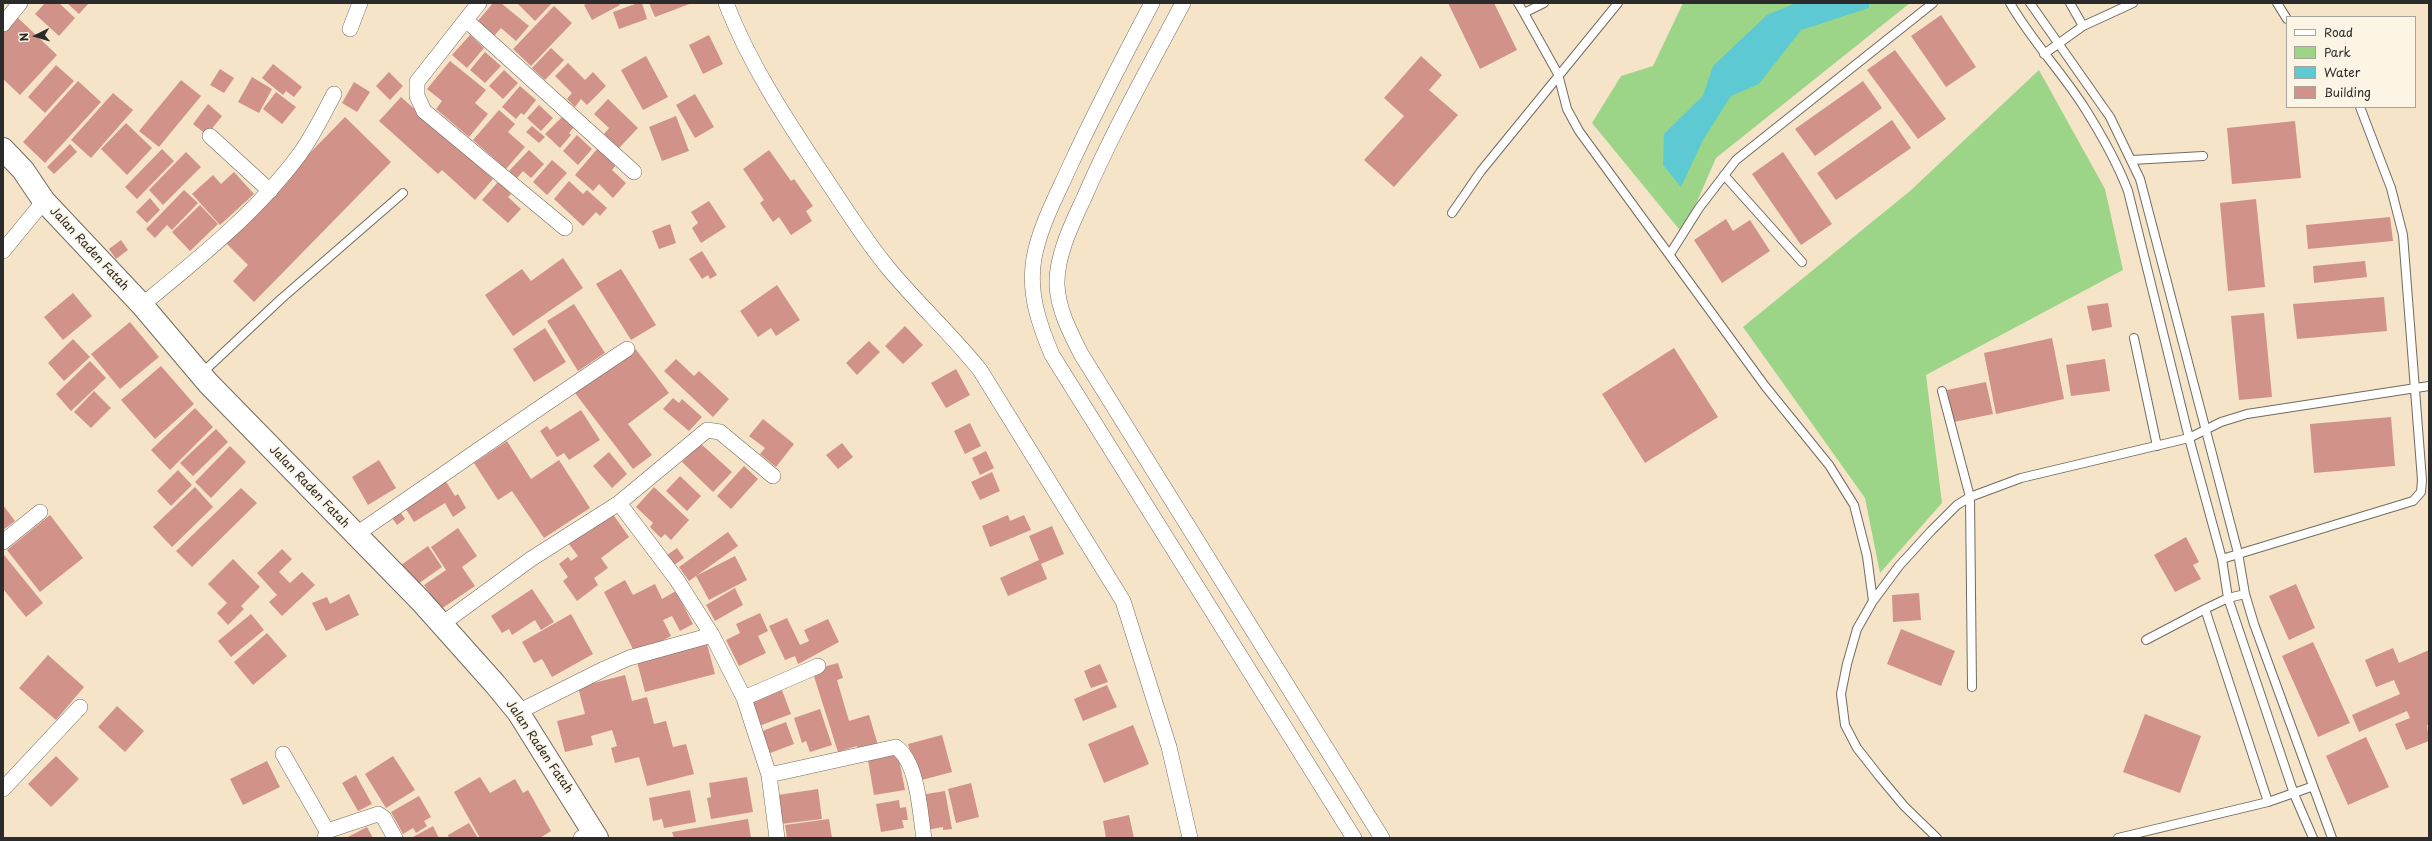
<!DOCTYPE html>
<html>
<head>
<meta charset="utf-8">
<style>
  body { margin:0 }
  #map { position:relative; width:2432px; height:841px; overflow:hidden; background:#f6e4c9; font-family:"Playpen Sans",sans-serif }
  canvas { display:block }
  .frame { position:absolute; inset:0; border:4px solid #2b2b2b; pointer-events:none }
  .legend { position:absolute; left:2286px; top:16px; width:130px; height:92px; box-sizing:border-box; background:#fcf5e5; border:1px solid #a8a49b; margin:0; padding:5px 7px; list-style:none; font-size:12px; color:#2b2b2b }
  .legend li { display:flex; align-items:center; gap:8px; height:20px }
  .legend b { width:20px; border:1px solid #a8a49b }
  .north { position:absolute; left:16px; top:16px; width:40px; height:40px; -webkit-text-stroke:3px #fcf5e5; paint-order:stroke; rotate:265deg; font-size:11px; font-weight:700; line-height:16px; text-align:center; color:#2b2b2b }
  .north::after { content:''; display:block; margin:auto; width:14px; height:18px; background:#2b2b2b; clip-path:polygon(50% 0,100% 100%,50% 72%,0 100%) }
</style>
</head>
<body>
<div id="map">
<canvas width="2432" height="841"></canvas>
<div class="frame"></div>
<ul class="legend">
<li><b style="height:5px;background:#fff"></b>Road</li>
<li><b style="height:11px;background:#9cd588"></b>Park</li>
<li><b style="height:11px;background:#5cc9d3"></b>Water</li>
<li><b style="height:11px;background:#d1928a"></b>Building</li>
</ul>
<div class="north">N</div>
</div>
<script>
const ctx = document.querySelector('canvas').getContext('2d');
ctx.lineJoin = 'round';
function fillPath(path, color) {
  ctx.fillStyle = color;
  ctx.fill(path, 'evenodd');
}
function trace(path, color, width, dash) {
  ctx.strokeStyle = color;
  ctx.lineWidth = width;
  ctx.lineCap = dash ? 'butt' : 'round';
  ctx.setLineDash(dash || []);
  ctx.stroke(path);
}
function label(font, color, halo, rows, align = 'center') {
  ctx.font = font + ' "Playpen Sans",sans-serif';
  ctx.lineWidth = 3.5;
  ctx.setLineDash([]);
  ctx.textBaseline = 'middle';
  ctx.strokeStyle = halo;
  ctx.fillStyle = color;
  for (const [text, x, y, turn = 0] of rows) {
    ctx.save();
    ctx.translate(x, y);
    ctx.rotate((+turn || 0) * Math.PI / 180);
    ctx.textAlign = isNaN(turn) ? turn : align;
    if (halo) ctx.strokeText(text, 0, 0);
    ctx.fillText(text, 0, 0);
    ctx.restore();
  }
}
const green = new Path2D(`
  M1683,3H1910L1716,158L1683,234L1592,123L1621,76L1653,66Z
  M2039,70L2105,189L2123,270L1926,375L1942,503L1880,573L1865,498L1743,327L1910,191Z`);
const water = new Path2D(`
  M1796,3H1869V8L1801,30L1759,84L1731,96L1703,140L1681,187L1663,165L1664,134L1703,96L1713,66L1767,15Z`);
const building = new Path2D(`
  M45,3H59L75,18L59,36L35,14Z
  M67,3H89L79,14Z
  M493,3H501L529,26L516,41L501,28L494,36L477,22Z
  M517,3H552L535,21Z
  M589,3H618L620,5L592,20L584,5Z
  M638,3H642L647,19L619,29L613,12Z
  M649,3H692L655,17Z
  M1448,3H1494L1517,50L1480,69Z
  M554,6L572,23L531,66L513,49Z
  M1941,15L1976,67L1946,87L1911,36Z
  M16,16L57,55L20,95L3,79V30Z
  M470,35L484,48L467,68L452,55Z
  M709,35L723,64L703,74L689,45Z
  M551,48L564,60L545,80L532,68Z
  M1895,50L1946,119L1918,139L1867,70Z
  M485,52L501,66L485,83L470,70Z
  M646,56L668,97L643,110L621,70Z
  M1421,56L1442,75L1429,90L1458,115L1394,187L1364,160L1404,116L1384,98Z
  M450,61L486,90L475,103L488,114L469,137L436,109L442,101L427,89Z
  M568,63L585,80L593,72L606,86L587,105L581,99L575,107L567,99L572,93L555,76Z
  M273,64L302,87L294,97L286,91L283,95L262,78Z
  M56,65L74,81L45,113L28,97Z
  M220,69L234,78L224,93L210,85Z
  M504,70L518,83L503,99L489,86Z
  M389,72L403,86L390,100L376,86Z
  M252,77L272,89L259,113L238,102Z
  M181,80L201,96L159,147L139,131Z
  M78,81L101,102L45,163L23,142Z
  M1863,81L1882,108L1815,156L1795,129Z
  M354,82L370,92L357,112L342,103Z
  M520,86L536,100L524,115L521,113L516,119L502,107Z
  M276,92L296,107L282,124L263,109Z
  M113,93L133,110L91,158L71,140Z
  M695,94L714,127L695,138L676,105Z
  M401,97L493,179L475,200L442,170L438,174L379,121Z
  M608,99L638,128L619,148L604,134L609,128L594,114Z
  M208,104L222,116L207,135L193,124Z
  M539,105L553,118L541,131L527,118Z
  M499,110L515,124L508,132L525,147L506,169L473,140Z
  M563,116L575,126L569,133L571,135L560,148L545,134Z
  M676,116L689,151L662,161L649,127Z
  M345,117L391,162L254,302L233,281L248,265L224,241Z
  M1892,120L1911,148L1836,200L1817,173Z
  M2295,121L2301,178L2232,184L2227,128Z
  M126,123L152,148L127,175L101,149Z
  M532,126L545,137L539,143L526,132Z
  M577,135L592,149L578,165L563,151Z
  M70,144L77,152L54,174L47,167Z
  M598,148L616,165L612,170L626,183L613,198L599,184L593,191L575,175Z
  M162,149L174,161L137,199L125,187Z
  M529,150L544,164L531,178L523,171L517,178L509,171Z
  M769,150L791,181L794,179L813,206L806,211L812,221L791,235L779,217L773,222L760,203L764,200L743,169Z
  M186,152L201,167L163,205L149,190Z
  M1783,152L1832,224L1801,245L1752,174Z
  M552,160L567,173L547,195L533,182Z
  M234,172L254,194L220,225L192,194L213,175L221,184Z
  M569,181L583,194L587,190L607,208L600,216L596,212L583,226L554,199Z
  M498,182L511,194L508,197L521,209L508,223L482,200Z
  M184,190L198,203L172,230L167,225L155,238L146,229Z
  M150,198L160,210L147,223L136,212Z
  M2256,199L2265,287L2228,291L2220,203Z
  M709,201L726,227L701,243L692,228L698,223L691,212Z
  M200,205L218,224L190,251L172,232Z
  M2390,217L2393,241L2308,249L2306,225Z
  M1726,219L1733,231L1750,220L1770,251L1722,283L1694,240Z
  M670,224L676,243L659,249L652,231Z
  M121,240L128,250L116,259L109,249Z
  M702,251L717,275L710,279L708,275L702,279L689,259Z
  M563,258L583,288L513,336L485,295L522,269L531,281Z
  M2365,261L2367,277L2314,283L2313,266Z
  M621,269L656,325L631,340L596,284Z
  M777,285L800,320L776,336L771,328L758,337L740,311Z
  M73,293L92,316L63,340L44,317Z
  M2384,297L2387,331L2297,339L2293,304Z
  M2108,303L2112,327L2092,331L2087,306Z
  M574,304L605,353L578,371L547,321Z
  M2264,313L2272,397L2239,400L2231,316Z
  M130,322L159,357L120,389L91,354Z
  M905,326L923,345L903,364L885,346Z
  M545,328L566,362L534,382L513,349Z
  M2052,338L2064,399L1996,414L1984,353Z
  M73,339L90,357L64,381L48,363Z
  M869,341L880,352L857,375L846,363Z
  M634,347L669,393L628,424L652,455L633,469L575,393Z
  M1674,348L1718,417L1645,463L1602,394Z
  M676,359L694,376L699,371L729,399L713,417L664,371Z
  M2105,359L2110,391L2071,396L2066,365Z
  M90,361L106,378L71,411L56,394Z
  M161,366L194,404L155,439L121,400Z
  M956,369L970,395L946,408L931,383Z
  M1986,382L1993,414L1954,422L1947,390Z
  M94,391L111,408L91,428L74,412Z
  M673,398L679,403L682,399L702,417L689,431L663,409Z
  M195,408L213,427L170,470L151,450Z
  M581,410L600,440L569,460L564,453L557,457L540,431L547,426L550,430Z
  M2391,417L2395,466L2314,473L2310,424Z
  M763,419L794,444L776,467L760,454L765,448L749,436Z
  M970,423L981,446L965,454L954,431Z
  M216,429L228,442L193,476L180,463Z
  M507,441L531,479L559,460L590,508L544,538L512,491L498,500L474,463Z
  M700,443L732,472L713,492L682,462Z
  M842,443L853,457L838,469L826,455Z
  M230,446L246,462L211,498L195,482Z
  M986,451L994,468L980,475L972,458Z
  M609,452L627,474L612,488L593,466Z
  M379,460L396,488L368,505L352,477Z
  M744,466L758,479L731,509L717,496Z
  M178,470L192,485L171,506L157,491Z
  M992,472L1000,491L980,500L971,482Z
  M680,476L701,496L687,511L666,491Z
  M445,480L455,496L458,494L466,508L453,517L445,503L414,522L404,506Z
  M195,487L213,507L172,547L153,527Z
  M654,487L689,520L671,540L665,534L661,538L650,527L653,523L636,507Z
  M241,488L257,503L192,567L176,551Z
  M3,505L15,521L3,530Z
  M399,510L405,519L397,525L390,515Z
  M612,513L629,537L601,558L608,568L594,578L598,585L577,601L563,581L568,577L559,564L568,557L571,561L578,556L569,544Z
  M50,515L83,558L40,592L7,550Z
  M1008,515L1010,521L1024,515L1031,530L990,547L982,526Z
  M1052,526L1064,554L1041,564L1047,579L1008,596L1000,578L1039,560L1029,536Z
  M458,528L477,556L462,567L475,586L441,609L424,585L446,570L431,547Z
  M728,532L738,546L689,581L679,567Z
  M2186,537L2199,562L2193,565L2201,579L2175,592L2154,555Z
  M428,546L442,567L415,586L401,565Z
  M677,548L684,558L674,565L667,555Z
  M282,549L292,559L279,572L290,583L302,572L315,585L282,616L269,602L277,595L257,573Z
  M4,555L43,603L26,617L3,589Z
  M735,556L747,580L709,600L696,576Z
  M233,559L260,587L241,606L244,609L228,625L217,613L227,603L208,584Z
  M625,580L633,595L655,584L662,599L676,591L693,624L680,631L672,616L663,620L671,636L636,655L604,592Z
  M2296,584L2315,628L2289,640L2269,596Z
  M735,588L743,605L715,621L706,605Z
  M532,589L554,622L541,630L535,620L512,635L509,629L502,633L491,616Z
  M1919,593L1921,620L1893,622L1892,595Z
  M349,594L359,615L326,631L312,603L327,597L330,604Z
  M760,613L768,631L758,636L766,653L739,666L726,640L740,633L736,624Z
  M251,614L264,630L231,657L218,641Z
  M571,614L593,654L552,677L542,659L534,663L522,642Z
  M787,618L800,645L809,641L804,630L828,619L839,642L798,664L795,656L785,660L769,626Z
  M1901,629L1955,651L1941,686L1887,664Z
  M267,633L287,656L253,685L234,662Z
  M706,640L715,674L645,692L636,658Z
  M2313,642L2350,723L2318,737L2282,656Z
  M2393,648L2399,663L2429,650V724L2427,725L2429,741L2406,750L2395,724L2410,718L2407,711L2359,732L2352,715L2400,694L2394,680L2376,687L2365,660Z
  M48,655L84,687L56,720L19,688Z
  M838,663L843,678L837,680L849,721L869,715L878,745L859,751L857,746L838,752L812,670Z
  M1100,664L1108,682L1091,688L1084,671Z
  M625,675L632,701L647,697L654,724L666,721L673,747L686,744L694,774L647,786L639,757L615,763L611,748L617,746L612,730L591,736L593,745L565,752L557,721L585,714L578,687Z
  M780,685L791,714L759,726L749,697Z
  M1107,685L1117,707L1083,721L1074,699Z
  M117,706L144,731L125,752L98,727Z
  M820,709L832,745L810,752L806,741L802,743L794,718Z
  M2145,714L2201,736L2180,793L2123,772Z
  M786,722L794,744L765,755L757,733Z
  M1133,725L1149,764L1104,783L1088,744Z
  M942,735L952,772L918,781L908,744Z
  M2366,737L2389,787L2348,805L2326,756Z
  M898,754L905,790L874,795L868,760Z
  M56,756L79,779L51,807L28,784Z
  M393,756L415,790L386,808L365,774Z
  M267,761L280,787L243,805L230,779Z
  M356,775L372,804L358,811L342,783Z
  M480,777L490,793L515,779L523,793L528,790L551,831L540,838H480L454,792Z
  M747,777L753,812L711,819L707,798L711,797L709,783Z
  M971,783L979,817L956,823L948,789Z
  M818,789L822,819L781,824L778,795Z
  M690,790L696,822L664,828L662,819L653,821L649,798Z
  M945,791L952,829L943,830V827L926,830L920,795Z
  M419,796L431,817L424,821L427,826L416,833L413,828L403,834L391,812Z
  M899,800L900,808L906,807L908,820H902L904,828L881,832L876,804Z
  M1129,815L1134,838H1106L1103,821Z
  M748,819L751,838H674L672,832Z
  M829,819L832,838H787L785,825Z
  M469,823L478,838H449L448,835Z
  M433,826L439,838H411Z
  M367,827L373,838H346Z`);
const lane = new Path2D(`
  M1518,3L1524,13L1544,3
  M2010,3C2031,40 2061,71 2084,107C2101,134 2117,162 2128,191L2189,438L2222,559L2228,598L2294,794L2313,838
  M2030,3L2110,117L2140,179L2238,553L2245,594L2254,624L2332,838
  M2070,3L2083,26
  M2277,3L2287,19
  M1524,13L1558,74L1567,109L1579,131L1765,386L1829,465L1854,505L1867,556L1873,601L1857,629L1847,664L1841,694L1845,725L1857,748L1879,776L1904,806L1937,838
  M2044,54L2083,26L2133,3
  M2132,160L2203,156
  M1724,175L1802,262
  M1452,213L1481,171L1618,3
  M1670,254L1699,208L1736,160L1933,3
  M2134,338L2157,446
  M201,374L281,299L403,193
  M1942,391L1970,497L1972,687
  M2222,559L2413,501L2421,492L2422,480L2403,235L2391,188L2360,107
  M2245,594L2228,598L2205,609L2268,802
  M1873,601L1899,566L1931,531L1957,505L1970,497L2021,478L2189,438L2221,422L2247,414L2429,386
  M2146,640L2205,609
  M2118,838L2268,802L2311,787`);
const street = new Path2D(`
  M479,3L417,82V96L424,111L565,228
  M726,3C749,63 784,116 819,169C842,203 863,238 889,269C918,304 952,335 980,370L1123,601L1169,747L1190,838
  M1152,3C1123,58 1095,112 1069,168C1056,197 1040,226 1034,258C1028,293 1039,324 1052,355L1354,838
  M1183,3C1149,67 1113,131 1084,198C1072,224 1056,256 1057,285C1058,309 1070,332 1081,354L1382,838
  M467,21L634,172
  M3,24L20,3
  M350,29L360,3
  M210,136L270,191
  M3,251L44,201
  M142,305C198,259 256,213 299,155C313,136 323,115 334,94
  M619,503L677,580L712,635L744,698L818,666
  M355,535C446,473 535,410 627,349
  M3,542L40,512
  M442,624L531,559L619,503L707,430L720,432L773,476
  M744,698L769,775L777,838
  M518,712L604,669L629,658L712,635
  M283,754L327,831
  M769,775L896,747C918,762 920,813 924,838
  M3,789L80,707
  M325,838L327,831L378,814L384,818L395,838
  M581,838L593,831`);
const highway = new Path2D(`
  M3,149L23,170L44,201L142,305L208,383L420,600L495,684L518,712L597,838`);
const streetNames = [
  ["Jalan Raden Fatah",89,249,47],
  ["Jalan Raden Fatah",309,487,46],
  ["Jalan Raden Fatah",539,747,56]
];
fillPath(green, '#9cd588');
fillPath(water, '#5cc9d3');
fillPath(building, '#d1928a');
trace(lane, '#726c62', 10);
trace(street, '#726c62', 16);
trace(highway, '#726c62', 24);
trace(lane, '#fff', 8);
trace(street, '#fff', 15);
trace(highway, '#fff', 22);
label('12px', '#2b2b2b', '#fcf5e5', streetNames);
</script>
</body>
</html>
